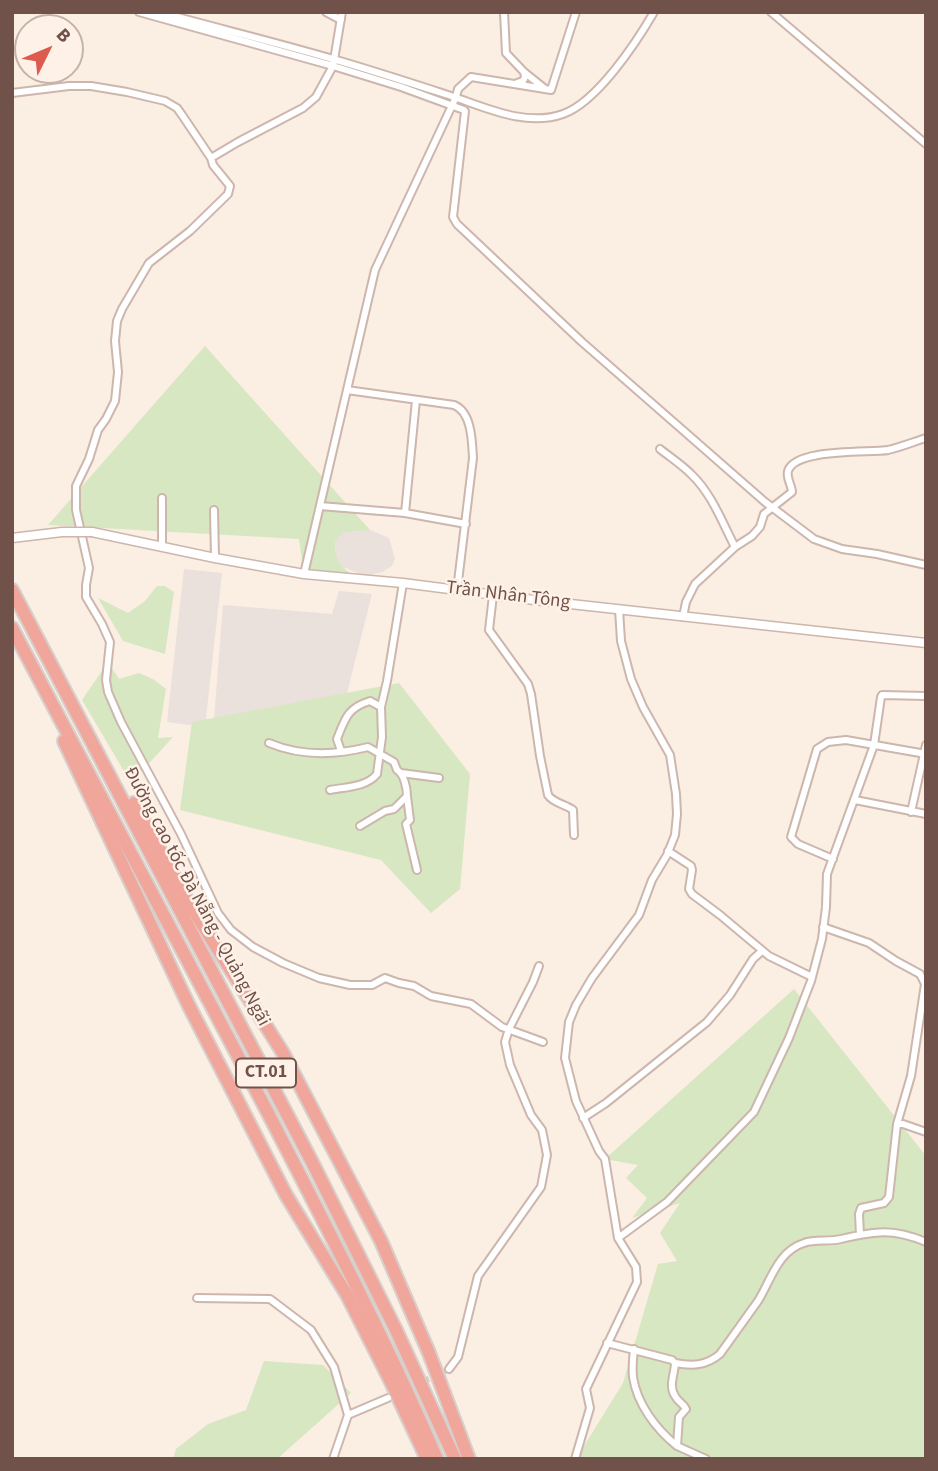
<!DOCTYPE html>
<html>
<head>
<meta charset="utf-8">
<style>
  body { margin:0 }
  #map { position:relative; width:938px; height:1471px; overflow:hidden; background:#fbeee2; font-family:"Source Sans 3",sans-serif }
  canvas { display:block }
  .frame { position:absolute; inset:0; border:14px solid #70524a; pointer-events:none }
  .north { position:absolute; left:14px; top:14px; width:70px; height:70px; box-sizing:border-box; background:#fef2e8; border:2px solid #c5b2a9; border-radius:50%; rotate:47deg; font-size:19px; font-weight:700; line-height:28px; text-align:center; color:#70524a }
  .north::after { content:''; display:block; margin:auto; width:24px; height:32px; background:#de594e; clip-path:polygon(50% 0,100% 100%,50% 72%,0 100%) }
</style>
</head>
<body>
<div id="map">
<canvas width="938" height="1471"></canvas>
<div class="frame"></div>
<div class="north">B</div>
</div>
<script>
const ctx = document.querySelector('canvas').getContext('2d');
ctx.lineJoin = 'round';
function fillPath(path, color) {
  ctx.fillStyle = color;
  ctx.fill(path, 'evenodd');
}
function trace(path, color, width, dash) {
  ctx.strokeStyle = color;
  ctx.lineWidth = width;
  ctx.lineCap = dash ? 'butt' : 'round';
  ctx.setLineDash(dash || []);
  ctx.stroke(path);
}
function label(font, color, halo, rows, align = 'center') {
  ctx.font = font + ' "Source Sans 3",sans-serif';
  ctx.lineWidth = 5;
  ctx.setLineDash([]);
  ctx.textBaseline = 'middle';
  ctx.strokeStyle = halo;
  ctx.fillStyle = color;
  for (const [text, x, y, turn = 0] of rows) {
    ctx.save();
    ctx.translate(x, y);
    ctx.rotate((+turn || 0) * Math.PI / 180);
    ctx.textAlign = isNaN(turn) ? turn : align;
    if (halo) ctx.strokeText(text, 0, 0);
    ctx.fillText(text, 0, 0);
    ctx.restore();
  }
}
const industrial = new Path2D(`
  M363,527L389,538L395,559L392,566L382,572L365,576L341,566L336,558L335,542L344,532Z
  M184,569L222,573L205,727L167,722Z
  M339,591L372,594L342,713L214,719L223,605L332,614Z`);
const green = new Path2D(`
  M205,346L370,530L344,532L335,542C336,561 338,563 352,575L304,574L299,539L48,525Z
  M157,586H165L174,592L165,654L123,641L98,598L128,613L145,601Z
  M108,662L119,679L139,673L153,679L166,689L158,738L173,737L131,783L82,700Z
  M399,683L470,774L460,889L431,913L381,860L180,810L192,722Z
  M794,989L926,1156V1459H576L623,1383L658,1264L677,1261L660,1233L680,1203L632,1218L647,1198L626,1178L638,1165L605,1159Z
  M264,1361L323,1365L351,1393L277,1459H173L176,1449L208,1424L246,1410Z`);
const minorTunnel = new Path2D(`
  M407,1389L449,1369`);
const minor = new Path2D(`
  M139,12L333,66L401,87L464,110L465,111L453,217L457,224L582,342L765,502L814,539L842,549L877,554L926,565
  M159,12C217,28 275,42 333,59C371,70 408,82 445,94C481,105 524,128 563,114C597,102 636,43 654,12
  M326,12L341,20
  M504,12L506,53L524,72L525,77L523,81L517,83
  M771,12L926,144
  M524,72L544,88
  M12,93L69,86H91L127,92L165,101L177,108L182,115L211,158L213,165L230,186L228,194L190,231L149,263L122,309L117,321L115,341L118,372L115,401L106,419L98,430L89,459L76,486V510L89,568L86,585V597L102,624L110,642L106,680L108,692L121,722L181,834L218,913L231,930L253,947L283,963L319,978L350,985H372L385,978L399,983L414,986L431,996L471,1004L502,1027L543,1042
  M211,158L238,142L303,108L316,97L333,66L342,12
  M347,390L454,405C472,412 472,442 473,458L457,590
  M660,449C670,457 682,465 691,474C712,494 722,522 735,547
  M162,498V546
  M320,506L405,513L466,524
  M214,510L215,558
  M405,513L416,400
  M304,574L375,270L456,97L458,89L471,77L551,90L576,12
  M493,595L489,630L528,684L531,694L540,756L548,795C553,803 565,804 573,810L574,835
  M683,617L686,602L695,584L735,547L752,536L760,527L764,514L792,492C792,486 786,478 788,471C795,448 869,453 888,450C901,447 913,442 926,438
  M269,743C300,756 336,755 368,747L394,762L397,770C404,774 407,788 407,796L394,809L385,811L360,826
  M341,751L337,739C345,719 347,708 370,701L381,707
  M401,773L439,778
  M330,790C345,787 367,787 377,774L382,737L381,707L387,681L403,583
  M407,796L410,820L406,824L417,870
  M855,800L926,814
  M911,812L926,745
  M668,851L691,866L692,870L689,889L692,894L720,915L769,956L812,977
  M833,859L798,844L791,837L817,749L828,742L846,740L926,754
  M823,927L869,943L896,961L920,974L925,984L911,1076L897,1124L889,1197L884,1203L861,1208L859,1214L860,1235
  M583,1118L606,1103L707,1022L730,995L753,959L762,951
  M897,1124H903L926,1132
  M618,1238L667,1202L754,1112L789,1038L811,981L822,939L826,907L827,874L874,745L881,697L882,695L926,696
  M197,1298L270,1299L311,1330L334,1367L348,1415
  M607,1343L672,1360L675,1363C675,1373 668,1386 675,1396C678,1402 683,1403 686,1409L679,1417L677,1446L706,1459
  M634,1349C633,1358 632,1368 633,1377C637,1404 656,1429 677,1446
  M675,1363C692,1366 706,1366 720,1354C733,1336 745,1319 758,1301C771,1280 778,1251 804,1243C815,1239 829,1242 841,1239C875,1231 893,1228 926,1242
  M449,1369L458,1357L478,1276L541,1187L547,1155L542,1130L531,1115L510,1065L505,1042L509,1029L533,982L539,966
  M333,1459L348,1415L388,1398
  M575,1459L590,1408L586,1389L637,1282L636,1267L618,1238L605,1159L599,1151L576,1101L565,1058L569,1022L576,1005L592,978L639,915L652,880L667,855L675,835L677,814L676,794L670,755L643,707L631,679L621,641L619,609`);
const tertiary = new Path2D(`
  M92,532L215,558L304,574L403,583L534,600L926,643`);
const motorway = new Path2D(`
  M12,590L312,1162L396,1330L455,1459
  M12,628C98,788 183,949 267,1111C326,1226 386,1340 437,1459
  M64,741L189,1006L286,1195L347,1295L392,1384L427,1459
  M134,803L190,905L283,1053L381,1241L429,1353L469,1459`);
const tertiaryBridge = new Path2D(`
  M12,538L62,532H92`);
const shields = [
  [266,1073,60]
];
const shieldNames = [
  ["CT.01",266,1073]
];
const streetNames = [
  ["Trần Nhân Tông",508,596,7],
  ["Đường cao tốc Đà Nẵng - Quảng Ngãi",196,897,62]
];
fillPath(industrial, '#eae1dd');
fillPath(green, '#d6e7c2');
trace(minorTunnel, '#d8c7bc', 6, [6, 3]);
trace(minor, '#cdb6ad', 10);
trace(tertiary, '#cdb6ad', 11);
trace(motorway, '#d7cfcc', 16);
trace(minor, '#fff', 6);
trace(tertiary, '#fff', 8);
trace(motorway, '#f1a69c', 12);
trace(tertiaryBridge, '#cdb6ad', 11, []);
trace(tertiaryBridge, '#fff', 8);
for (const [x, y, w] of shields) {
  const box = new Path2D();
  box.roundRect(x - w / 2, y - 14.5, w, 29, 5);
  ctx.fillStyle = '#fef2e8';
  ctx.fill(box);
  trace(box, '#70524a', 2);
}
label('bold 18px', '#70524a', null, shieldNames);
label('19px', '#70524a', '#fef2e8', streetNames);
</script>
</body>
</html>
